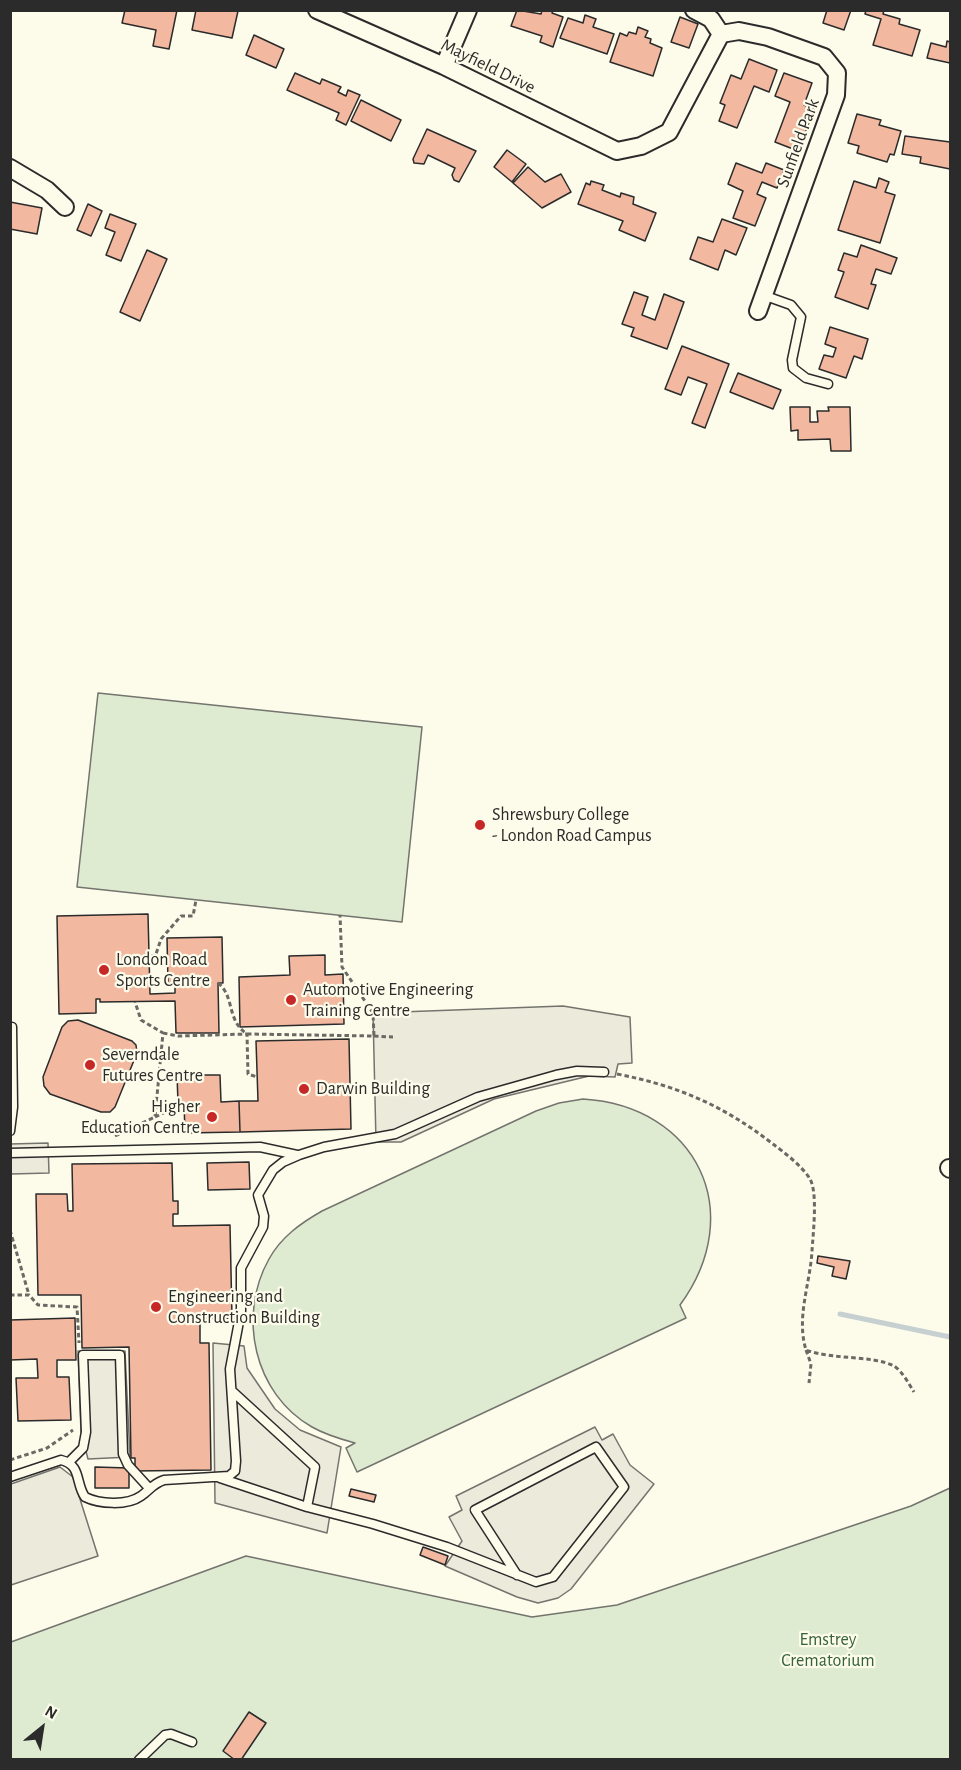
<!DOCTYPE html>
<html>
<head>
<meta charset="utf-8">
<style>
  body { margin:0 }
  #map { position:relative; width:961px; height:1770px; overflow:hidden; background:#fdfbea; font-family:"Alegreya Sans",sans-serif }
  canvas { display:block }
  .frame { position:absolute; inset:0; border:12px solid #2b2b2b; pointer-events:none }
  .north { position:absolute; left:12px; top:1698px; width:60px; height:60px; -webkit-text-stroke:4px #fdfbea; paint-order:stroke; rotate:30deg; font-size:16px; font-weight:700; line-height:24px; text-align:center; color:#2b2b2b }
  .north::after { content:''; display:block; margin:auto; width:21px; height:27px; background:#2b2b2b; clip-path:polygon(50% 0,100% 100%,50% 72%,0 100%) }
</style>
</head>
<body>
<div id="map">
<canvas width="961" height="1770"></canvas>
<div class="frame"></div>
<div class="north">N</div>
</div>
<script>
const ctx = document.querySelector('canvas').getContext('2d');
ctx.lineJoin = 'round';
function fillPath(path, color) {
  ctx.fillStyle = color;
  ctx.fill(path, 'evenodd');
}
function trace(path, color, width, dash) {
  ctx.strokeStyle = color;
  ctx.lineWidth = width;
  ctx.lineCap = dash ? 'butt' : 'round';
  ctx.setLineDash(dash || []);
  ctx.stroke(path);
}
function label(font, color, halo, rows, align = 'center') {
  ctx.font = font + ' "Alegreya Sans",sans-serif';
  ctx.lineWidth = 4.5;
  ctx.setLineDash([]);
  ctx.textBaseline = 'middle';
  ctx.strokeStyle = halo;
  ctx.fillStyle = color;
  for (const [text, x, y, turn = 0] of rows) {
    ctx.save();
    ctx.translate(x, y);
    ctx.rotate((+turn || 0) * Math.PI / 180);
    ctx.textAlign = isNaN(turn) ? turn : align;
    if (halo) ctx.strokeText(text, 0, 0);
    ctx.fillText(text, 0, 0);
    ctx.restore();
  }
}
const green = new Path2D(`
  M98,693L422,727L402,922L77,887Z
  M583,1099C697,1106 748,1212 680,1305L686,1318L357,1472L346,1448L355,1443C340,1439 326,1435 312,1427C254,1394 237,1316 269,1259C281,1237 301,1223 322,1211L536,1111L559,1103Z
  M950,1488V1759L11,1760V1642L246,1556L532,1617L617,1605L911,1506Z`);
const parking = new Path2D(`
  M563,1006L630,1017L632,1063L618,1064L615,1077L589,1076L494,1099L401,1142H376L373,1013Z
  M48,1143L49,1173L11,1174L10,1144Z
  M213,1343L244,1346L247,1368L275,1409L300,1430L341,1447L327,1533L215,1503Z
  M78,1351H125L130,1457L88,1459L81,1432Z
  M595,1427L602,1440L613,1434L630,1465L654,1484L571,1589L558,1598L538,1603L517,1597L445,1566L462,1541L449,1517L462,1510L456,1496Z
  M60,1467L73,1477L98,1556L11,1585V1484Z`);
const stream = new Path2D(`
  M840,1314L950,1337`);
const building = new Path2D(`
  M125,10H177L169,49L153,46L156,30L122,23Z
  M196,10L238,11L232,38L192,30Z
  M517,10L541,14L542,10H553L552,13L563,17L553,47L540,42L542,36L511,26Z
  M827,10H851L844,30L823,23Z
  M866,10H884L883,14L900,19L899,24L920,30L912,56L873,45L881,19L865,14Z
  M585,15L596,19L593,27L614,34L607,54L560,38L568,18L583,23Z
  M680,17L698,24L689,48L671,42Z
  M638,27L648,31L645,37L651,39L650,43L662,48L653,76L610,62L620,33L627,36L629,32L636,34Z
  M254,35L284,49L276,68L246,55Z
  M947,41L950,42V63L927,58L931,43L946,47Z
  M749,59L777,70L769,92L754,86L737,128L719,121L725,105L720,103L731,75L741,79Z
  M295,73L320,84L322,79L341,87L338,92L346,96L348,90L360,95L346,125L336,120L339,113L287,90Z
  M784,73L812,83L804,105L814,109L804,136L799,134L793,149L775,142L790,102L775,96Z
  M361,100L401,120L391,141L351,121Z
  M857,114L881,120L879,125L901,131L894,155L890,154L887,162L857,153L859,146L848,143Z
  M427,129L476,151L459,182L454,180L452,175L455,168L428,155L424,164L414,163L413,159Z
  M905,136L950,142V169L920,163L921,157L902,154Z
  M507,150L526,164L512,182L494,167Z
  M736,163L762,173L766,163L784,170L777,188L762,182L757,194L766,198L755,226L733,218L743,191L728,184Z
  M528,167L545,182L561,174L571,192L542,208L513,183Z
  M879,178L889,182L885,192L895,195L880,243L838,230L854,181L876,188Z
  M591,181L604,185L602,190L620,197L621,193L634,197L633,204L656,213L645,241L619,230L623,221L578,204L586,183L590,185Z
  M10,202L42,208L37,234L10,229Z
  M88,204L102,211L91,236L77,230Z
  M110,214L136,224L121,261L106,255L115,232L105,228Z
  M722,219L747,228L736,255L725,250L718,270L690,259L698,237L713,242Z
  M861,245L897,258L891,274L876,269L871,284L876,285L868,309L835,297L844,272L838,270L844,253L857,257Z
  M147,250L167,259L140,321L120,312Z
  M634,292L648,297L642,315L655,320L664,294L684,302L667,349L631,336L634,328L622,324Z
  M830,327L868,339L862,359L854,356L846,378L819,369L824,355L833,357L836,348L825,344Z
  M682,346L729,364L705,428L692,423L707,384L688,377L681,395L665,389Z
  M738,373L781,390L773,409L730,392Z
  M790,407H810V422H818L817,411H829L828,407H850L851,451H831L830,439L798,440V430L791,431Z
  M148,914L150,994L175,993V984H168L167,938L222,937L223,983H218L219,1033H176L175,1001L100,1002V999H96V1013L59,1014L57,916Z
  M325,955V975L343,974L344,1024L240,1027L239,977L290,975L289,956Z
  M78,1020L132,1041L136,1045L137,1053L115,1107L110,1112H101L50,1094L44,1086L43,1077L62,1027L68,1021Z
  M349,1039L351,1129L240,1132L239,1101H258L256,1041Z
  M177,1075H220L221,1102L239,1101L240,1132L185,1133L184,1103H178Z
  M249,1162L250,1189L208,1190L207,1163Z
  M172,1163L173,1201H178V1214H173V1226L230,1225L232,1318L200,1319V1343H209L211,1470L135,1471V1458H131L129,1347L82,1348L81,1295H38L36,1194H67L68,1211H73L72,1164Z
  M818,1256L850,1261L846,1279L832,1276L834,1267L817,1263Z
  M75,1318L76,1360H57V1377H69L71,1420L18,1421L16,1378H38L37,1359L10,1360V1320Z
  M95,1467L129,1468V1488H95Z
  M351,1489L376,1495L374,1502L349,1496Z
  M423,1547L448,1556L445,1565L420,1555Z
  M249,1712L266,1723L241,1760H235L223,1751Z`);
const path = new Path2D(`
  M150,957L156,954L161,939L181,916H193L196,900
  M218,983C235,996 226,1020 247,1034L374,1036L373,1013L342,967L340,915
  M163,1033L178,1036L247,1034L248,1074L257,1077
  M374,1036L393,1037
  M617,1074C679,1086 724,1106 773,1144C785,1153 802,1166 810,1179C818,1193 813,1234 812,1251C810,1285 796,1317 806,1350C833,1360 872,1355 894,1366C902,1371 909,1384 914,1392
  M155,1117L184,1103
  M115,1136L155,1117L163,1033L141,1020L135,1002
  M10,1230L29,1295
  M10,1295H29L38,1305L77,1307L79,1343
  M806,1350L811,1364L809,1383
  M10,1460L47,1448L73,1430`);
const lane = new Path2D(`
  M763,295L791,305L801,317L792,360L793,368L806,378L828,384
  M10,1131L13,1107L12,1027
  M10,1153L260,1147L297,1155
  M69,1462L83,1448L86,1432L83,1355H120L123,1454L128,1465L149,1488
  M10,1477L61,1460C82,1465 75,1483 85,1497C99,1504 127,1506 141,1496C150,1490 152,1484 164,1480L229,1476L235,1471L236,1461L230,1369L241,1311V1268L263,1227L264,1216L258,1195L273,1170L283,1162L299,1155L324,1147L395,1134L478,1097L556,1075L577,1071L604,1072
  M220,1478L307,1507L315,1467L232,1391
  M307,1507L373,1524L447,1547L536,1582L553,1577L624,1487L596,1447L475,1510L517,1575
  M139,1760L165,1735L171,1734L192,1742`);
const street = new Path2D(`
  M317,10L444,66L617,151L641,146L669,132L721,34L739,31L768,37L824,57L837,73L836,95L758,311
  M694,10L711,19L721,34
  M444,66L468,10
  M10,168L47,190L65,207
  M949,1168L950,1169`);
const markers = [
  [480,825,6,"#c62828"],
  [104,970,6,"#c62828"],
  [291,1000,6,"#c62828"],
  [90,1065,6,"#c62828"],
  [304,1089,6,"#c62828"],
  [212,1117,6,"#c62828"],
  [156,1307,6,"#c62828"]
];
const streetNames = [
  ["Mayfield Drive",488,66,26],
  ["Sunfield Park",798,143,-70]
];
const poiNames = [
  ["Shrewsbury College",492,815],
  ["- London Road Campus",492,836],
  ["London Road",116,960],
  ["Sports Centre",116,981],
  ["Automotive Engineering",303,990],
  ["Training Centre",303,1011],
  ["Severndale",102,1055],
  ["Futures Centre",102,1076],
  ["Darwin Building",316,1089],
  ["Higher",200,1107,"right"],
  ["Education Centre",200,1128,"right"],
  ["Engineering and",168,1297],
  ["Construction Building",168,1318]
];
const parkNames = [
  ["Emstrey",828,1640],
  ["Crematorium",828,1661]
];
fillPath(green, '#deebd1');
trace(green, '#74746e', 1.5);
fillPath(parking, '#eceadb');
trace(parking, '#74746e', 1.5);
trace(stream, '#c7d0d0', 5);
fillPath(building, '#f2b8a0');
trace(building, '#2b2b2b', 1.5);
trace(lane, '#2b2b2b', 11);
trace(street, '#2b2b2b', 20);
trace(path, '#6a6964', 3, [4.5, 3]);
trace(lane, '#fdfbea', 8);
trace(street, '#fdfbea', 16);
for (const [x, y, r, color] of markers) {
  const dot = new Path2D();
  dot.arc(x, y, r, 0, 2 * Math.PI);
  ctx.fillStyle = color;
  ctx.fill(dot);
  trace(dot, '#fdfbea', 2);
}
label('18px', '#2b2b2b', '#fdfbea', streetNames);
label('18px', '#2b2b2b', '#fdfbea', poiNames, 'left');
label('18px', '#34623c', '#fdfbea', parkNames);
</script>
</body>
</html>
